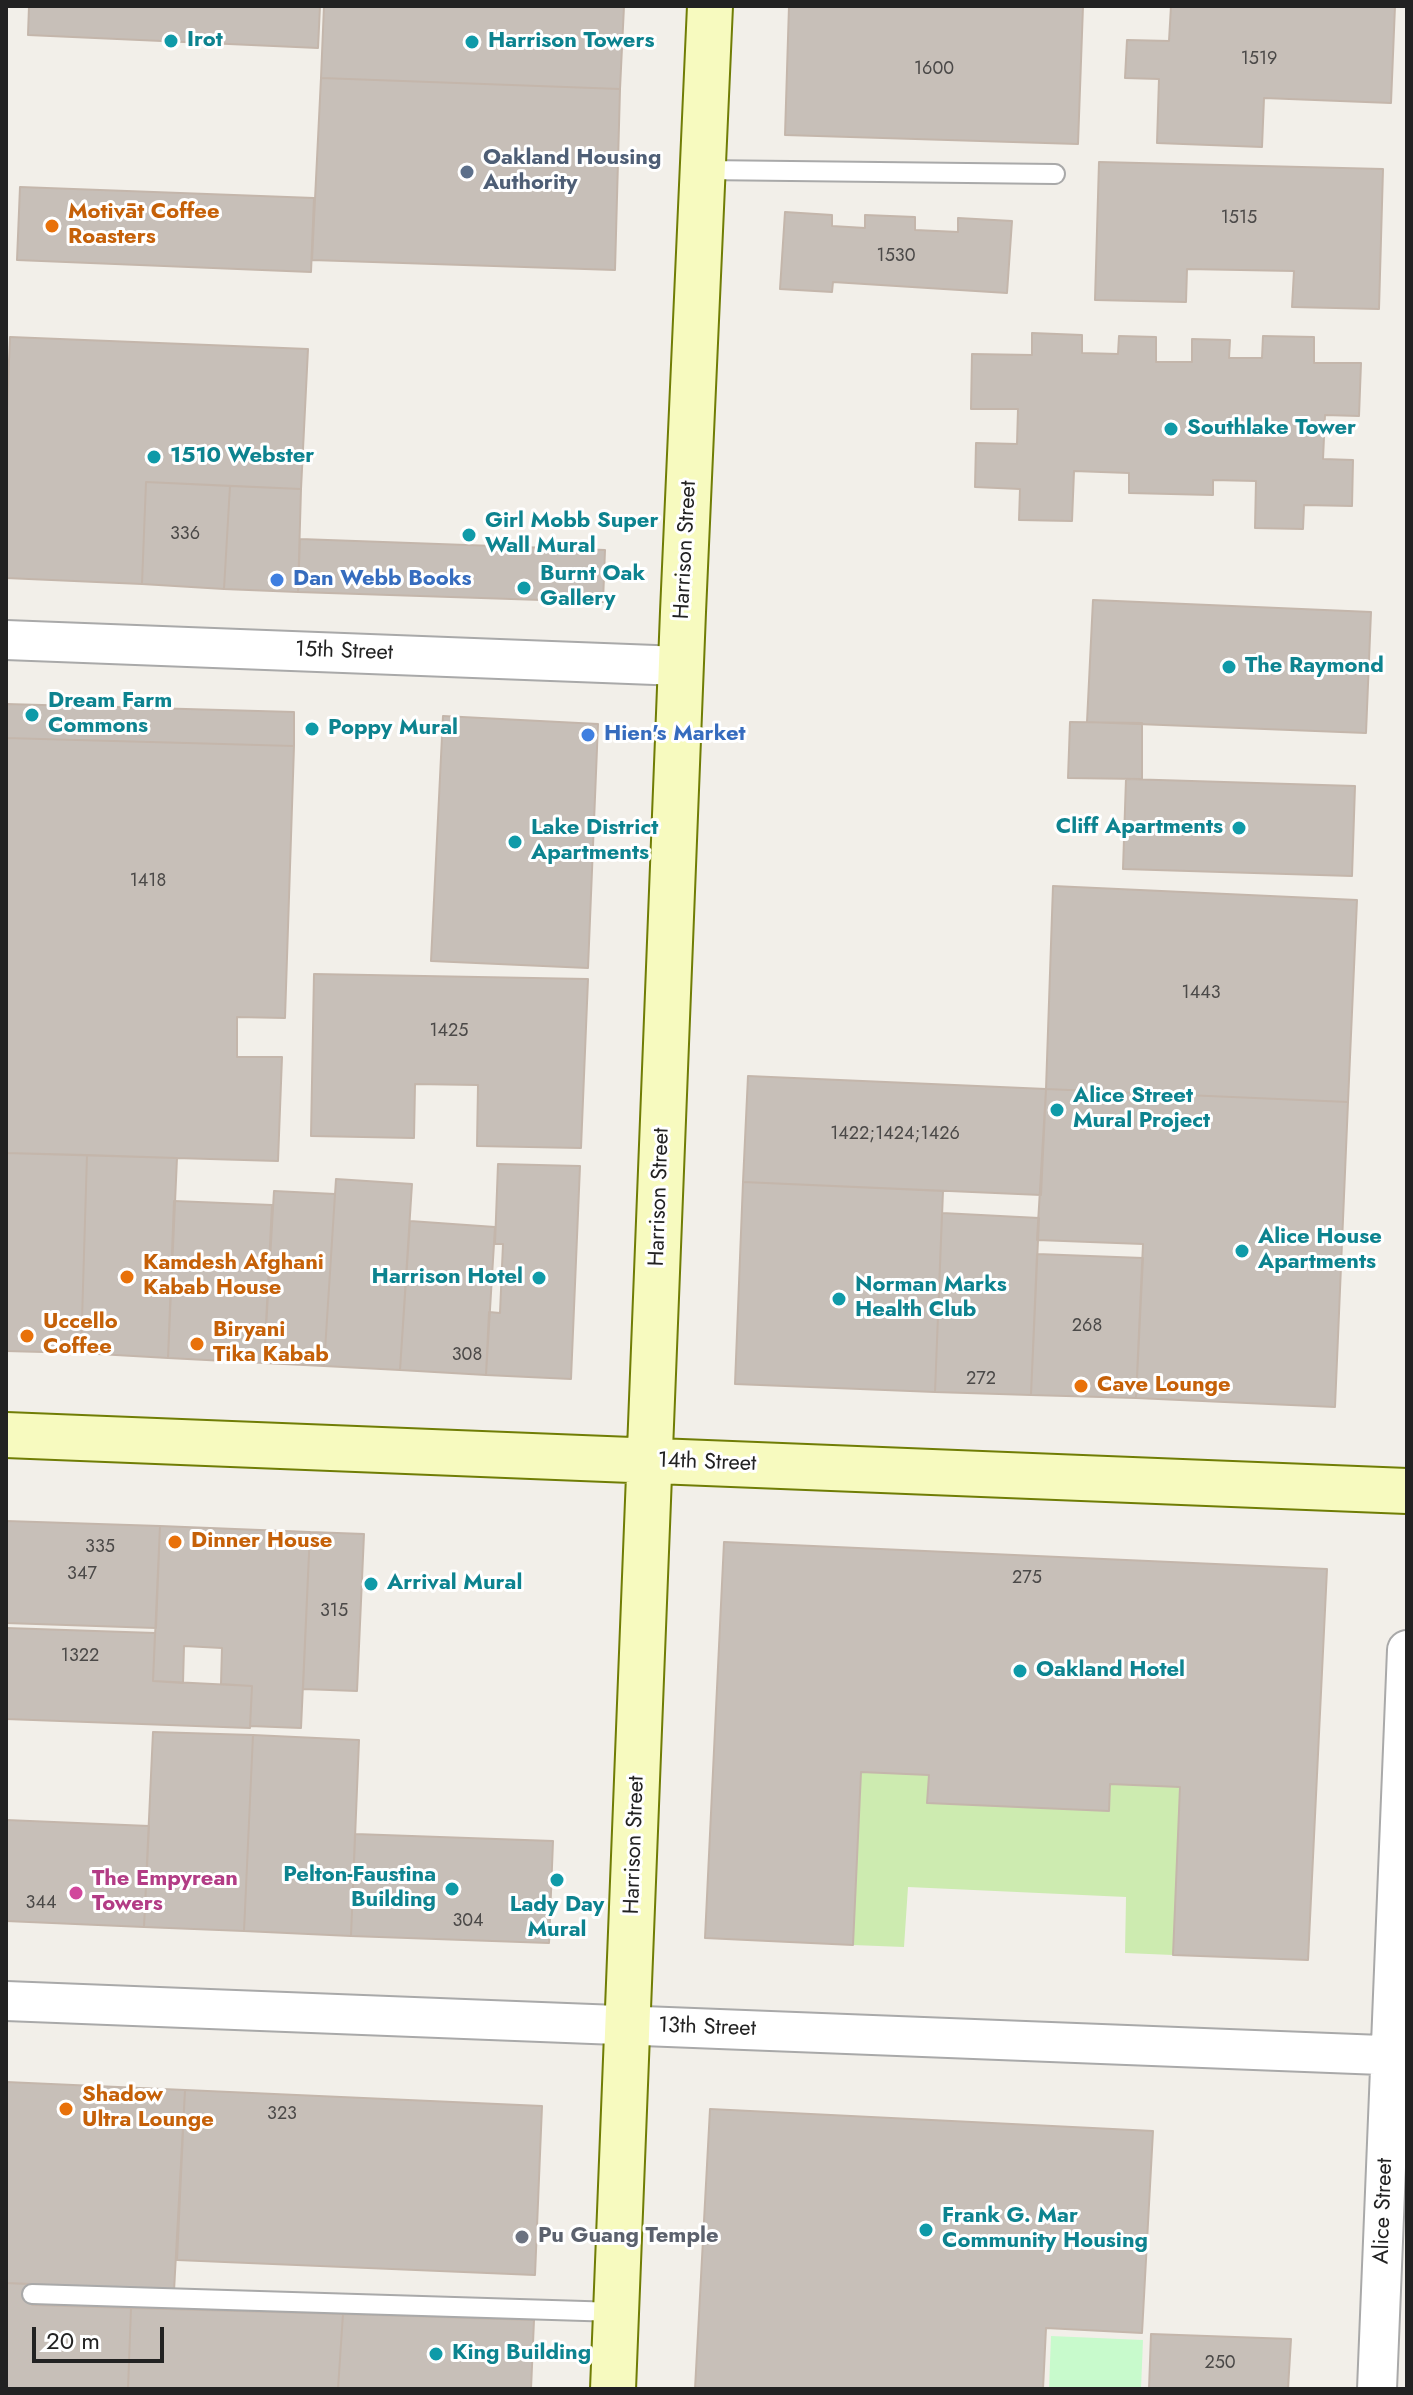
<!DOCTYPE html>
<html>
<head>
<meta charset="utf-8">
<style>
  body { margin:0 }
  #map { position:relative; width:1413px; height:2395px; overflow:hidden; background:#f2efe9; font-family:Jost,sans-serif }
  canvas { display:block }
  .frame { position:absolute; inset:0; border:8px solid #222; pointer-events:none }
  .scale { position:absolute; left:32px; top:2327px; width:132px; height:36px; box-sizing:border-box; border:4px solid #222; border-top:0; padding-left:10px; font-size:24px; line-height:28px; white-space:nowrap; color:#222; -webkit-text-stroke:6px #fff; paint-order:stroke }
</style>
</head>
<body>
<div id="map">
<canvas width="1413" height="2395"></canvas>
<div class="frame"></div>
<div class="scale">20 m</div>
</div>
<script>
const ctx = document.querySelector('canvas').getContext('2d');
ctx.lineJoin = 'round';
function fillPath(path, color) {
  ctx.fillStyle = color;
  ctx.fill(path, 'evenodd');
}
function trace(path, color, width, dash) {
  ctx.strokeStyle = color;
  ctx.lineWidth = width;
  ctx.lineCap = dash ? 'butt' : 'round';
  ctx.setLineDash(dash || []);
  ctx.stroke(path);
}
function label(font, color, halo, rows, align = 'center') {
  ctx.font = font + ' Jost,sans-serif';
  ctx.lineWidth = 6;
  ctx.setLineDash([]);
  ctx.textBaseline = 'middle';
  ctx.strokeStyle = halo;
  ctx.fillStyle = color;
  for (const [text, x, y, turn = 0] of rows) {
    ctx.save();
    ctx.translate(x, y);
    ctx.rotate((+turn || 0) * Math.PI / 180);
    ctx.textAlign = isNaN(turn) ? turn : align;
    if (halo) ctx.strokeText(text, 0, 0);
    ctx.fillText(text, 0, 0);
    ctx.restore();
  }
}
const grass = new Path2D(`
  M861,1772L929,1775L927,1802L1110,1784L1180,1787L1173,1955L1125,1953L1126,1897L908,1887L904,1947L853,1945Z`);
const park = new Path2D(`
  M1051,2336L1143,2340L1141,2389H1049Z`);
const building = new Path2D(`
  M29,6H320L318,48L28,35Z
  M324,6H624L620,89L321,78Z
  M789,6H1083L1078,144L785,135Z
  M1171,6H1395L1391,103L1264,98L1262,147L1157,143L1159,79L1125,78L1127,40L1169,41Z
  M321,78L620,89L615,270L312,260Z
  M1099,162L1383,169L1379,309L1292,307L1294,271L1187,269L1186,302L1095,300Z
  M20,187L314,198L311,272L17,260Z
  M785,212L832,215V226L865,228V215L915,217V230L958,232V218L1012,221L1007,293L833,282L832,292L780,289Z
  M1032,333L1082,335V353L1118,354L1119,336L1156,337V362H1192V339L1230,340L1229,358H1262L1263,336L1314,337V363H1361L1359,416L1325,415L1323,459L1353,460L1352,506L1304,505L1303,529L1255,528L1256,481L1213,480V495L1129,493V473L1074,471L1072,521L1019,520L1020,489L975,487L976,443L1017,444L1018,409H971L972,354L1032,355Z
  M10,337L308,349L301,489L146,482L142,584L6,578V431Z
  M146,482L230,486L224,589L142,584Z
  M230,486L301,489L298,592L224,589Z
  M300,539L605,550L603,602L298,592Z
  M1093,600L1371,612L1366,733L1087,722Z
  M6,704L294,712V746L6,738Z
  M443,716L598,724L588,968L431,961Z
  M1070,722L1142,723V779L1068,778Z
  M6,738L294,746L285,1018L237,1017V1057H282L278,1161L6,1153Z
  M1126,779L1355,786L1352,876L1123,869Z
  M1053,886L1357,900L1348,1102L1046,1089Z
  M314,974L588,979L581,1148L477,1146L478,1085L415,1084L414,1138L311,1136Z
  M748,1076L1046,1089L1041,1195L743,1182Z
  M1046,1089L1348,1102L1335,1407L1136,1398L1143,1244L1037,1240Z
  M6,1153L87,1155L81,1353L6,1351Z
  M87,1155L177,1158L168,1358L81,1353Z
  M498,1164L580,1166L571,1379L486,1375L489,1312L500,1313L503,1244H495Z
  M336,1179L412,1184L400,1370L324,1366Z
  M743,1182L943,1191L935,1392L735,1384Z
  M274,1191L335,1194L324,1366L264,1363Z
  M174,1201L272,1205L264,1363L168,1358Z
  M942,1213L1039,1218L1031,1395L935,1392Z
  M410,1221L495,1227L486,1375L400,1370Z
  M1037,1254L1143,1258L1136,1398L1031,1395Z
  M6,1521L160,1526L156,1628L6,1623Z
  M160,1526L310,1532L301,1728L250,1726L252,1686L221,1684L222,1648L184,1646L183,1683L153,1681Z
  M310,1532L364,1534L357,1691L303,1689Z
  M724,1542L1327,1569L1308,1960L1173,1955L1180,1787L1110,1784L1109,1811L927,1803L929,1775L861,1772L853,1945L705,1938Z
  M6,1628L155,1633L153,1681L252,1686L250,1728L6,1719Z
  M153,1732L253,1735L244,1931L144,1927Z
  M253,1735L359,1740L351,1936L244,1931Z
  M6,1820L149,1826L144,1927L6,1921Z
  M355,1834L553,1841L549,1943L351,1936Z
  M6,2082L185,2090L174,2291L6,2283Z
  M185,2090L542,2106L535,2275L177,2260Z
  M710,2109L1153,2131L1142,2333L1046,2328L1043,2389H695Z
  M6,2283L33,2284L32,2305L131,2308L128,2389H6Z
  M131,2308L343,2314L338,2389H128Z
  M343,2314L534,2320L531,2389H338Z
  M1151,2334L1291,2339L1288,2389H1149Z`);
const lane = new Path2D(`
  M703,170L1055,174
  M32,2294L617,2312`);
const street = new Path2D(`
  M6,640L681,666
  M6,2001L1407,2056
  M1377,2389L1407,1650`);
const secondary = new Path2D(`
  M6,1435L1407,1491
  M613,2389L683,612L710,6`);
const markers = [
  [171,41,8,"#0f9aa8"],
  [472,42,8,"#0f9aa8"],
  [467,172,8,"#5c6f8a"],
  [52,226,8,"#e8710a"],
  [1171,429,8,"#0f9aa8"],
  [154,457,8,"#0f9aa8"],
  [469,535,8,"#0f9aa8"],
  [277,580,8,"#3f7fe0"],
  [524,588,8,"#0f9aa8"],
  [1229,667,8,"#0f9aa8"],
  [32,715,8,"#0f9aa8"],
  [312,729,8,"#0f9aa8"],
  [588,735,8,"#3f7fe0"],
  [1239,828,8,"#0f9aa8"],
  [515,842,8,"#0f9aa8"],
  [1057,1110,8,"#0f9aa8"],
  [1242,1251,8,"#0f9aa8"],
  [127,1277,8,"#e8710a"],
  [539,1278,8,"#0f9aa8"],
  [839,1299,8,"#0f9aa8"],
  [27,1336,8,"#e8710a"],
  [197,1344,8,"#e8710a"],
  [1081,1386,8,"#e8710a"],
  [175,1542,8,"#e8710a"],
  [371,1584,8,"#0f9aa8"],
  [1020,1671,8,"#0f9aa8"],
  [557,1880,8,"#0f9aa8"],
  [452,1889,8,"#0f9aa8"],
  [76,1893,8,"#d1479c"],
  [66,2109,8,"#e8710a"],
  [926,2230,8,"#0f9aa8"],
  [522,2237,8,"#6b7280"],
  [436,2354,8,"#0f9aa8"]
];
const numberNames = [
  ["1519",1259,60],
  ["1600",934,70],
  ["1515",1239,219],
  ["1530",896,257],
  ["336",185,535],
  ["1418",148,882],
  ["1443",1201,994],
  ["1425",449,1032],
  ["1422;1424;1426",895,1135],
  ["268",1087,1327],
  ["308",467,1356],
  ["272",981,1380],
  ["335",100,1548],
  ["347",82,1575],
  ["275",1027,1579],
  ["315",334,1612],
  ["1322",80,1657],
  ["344",41,1904],
  ["304",468,1922],
  ["323",282,2115],
  ["250",1220,2364]
];
const cultureNames = [
  ["Irot",187,41],
  ["Harrison Towers",488,42],
  ["Southlake Tower",1187,429],
  ["1510 Webster",170,457],
  ["Girl Mobb Super",485,522],
  ["Wall Mural",485,547],
  ["Burnt Oak",540,575],
  ["Gallery",540,600],
  ["The Raymond",1245,667],
  ["Dream Farm",48,702],
  ["Commons",48,727],
  ["Poppy Mural",328,729],
  ["Cliff Apartments",1223,828,"right"],
  ["Lake District",531,829],
  ["Apartments",531,854],
  ["Alice Street",1073,1097],
  ["Mural Project",1073,1122],
  ["Alice House",1258,1238],
  ["Apartments",1258,1263],
  ["Harrison Hotel",523,1278,"right"],
  ["Norman Marks",855,1286],
  ["Health Club",855,1311],
  ["Arrival Mural",387,1584],
  ["Oakland Hotel",1036,1671],
  ["Pelton-Faustina",436,1876,"right"],
  ["Building",436,1901,"right"],
  ["Lady Day",557,1906,"center"],
  ["Mural",557,1931,"center"],
  ["Frank G. Mar",942,2217],
  ["Community Housing",942,2242],
  ["King Building",452,2354]
];
const serviceNames = [
  ["Oakland Housing",483,159],
  ["Authority",483,184]
];
const foodNames = [
  ["Motivāt Coffee",68,213],
  ["Roasters",68,238],
  ["Kamdesh Afghani",143,1264],
  ["Kabab House",143,1289],
  ["Uccello",43,1323],
  ["Coffee",43,1348],
  ["Biryani",213,1331],
  ["Tika Kabab",213,1356],
  ["Cave Lounge",1097,1386],
  ["Dinner House",191,1542],
  ["Shadow",82,2096],
  ["Ultra Lounge",82,2121]
];
const streetNames = [
  ["Harrison Street",686,550,-87],
  ["15th Street",344,652,2],
  ["Harrison Street",660,1197,-88],
  ["14th Street",707,1463,2],
  ["Harrison Street",635,1845,-88],
  ["13th Street",707,2028,2],
  ["Alice Street",1384,2211,-88]
];
const shopNames = [
  ["Dan Webb Books",293,580],
  ["Hien's Market",604,735]
];
const hotelNames = [
  ["The Empyrean",92,1880],
  ["Towers",92,1905]
];
const worshipNames = [
  ["Pu Guang Temple",538,2237]
];
fillPath(grass, '#cdebb0');
fillPath(park, '#c8facc');
fillPath(building, '#c7bfb8');
trace(building, '#c4b6ab', 2);
trace(lane, '#a9a9a9', 22);
trace(street, '#a9a9a9', 42);
trace(secondary, '#707d05', 48);
trace(lane, '#fff', 18);
trace(street, '#fff', 38);
trace(secondary, '#f7fabf', 44);
for (const [x, y, r, color] of markers) {
  const dot = new Path2D();
  dot.arc(x, y, r, 0, 2 * Math.PI);
  ctx.fillStyle = color;
  ctx.fill(dot);
  trace(dot, '#fff', 3);
}
label('18px', '#4b4948', null, numberNames);
label('bold 22px', '#0d838f', '#fff', cultureNames, 'left');
label('bold 22px', '#4e5e75', '#fff', serviceNames, 'left');
label('bold 22px', '#c56008', '#fff', foodNames, 'left');
label('22px', '#222', '#fff', streetNames);
label('bold 22px', '#366cbe', '#fff', shopNames, 'left');
label('bold 22px', '#b23c85', '#fff', hotelNames, 'left');
label('bold 22px', '#5b616d', '#fff', worshipNames, 'left');
</script>
</body>
</html>
